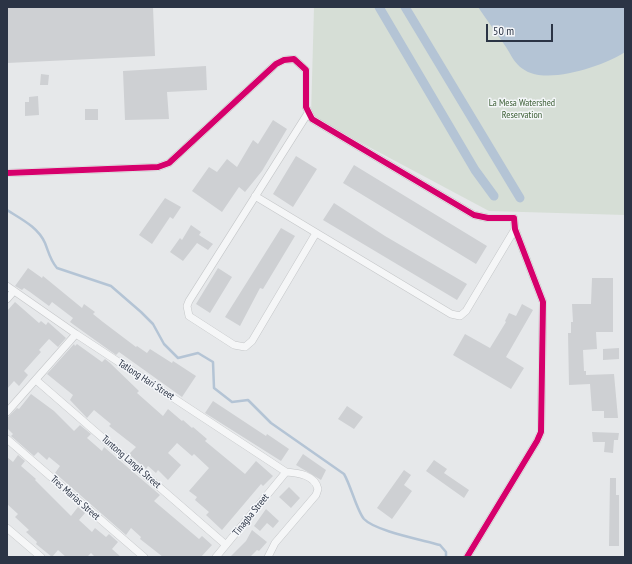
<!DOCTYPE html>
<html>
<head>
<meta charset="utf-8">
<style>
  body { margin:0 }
  #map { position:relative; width:632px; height:564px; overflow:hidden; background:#e6e8ea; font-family:"PT Sans Narrow",sans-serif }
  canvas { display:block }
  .frame { position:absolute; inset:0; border:8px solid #2b3445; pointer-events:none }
  .scale { position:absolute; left:486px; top:24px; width:67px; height:18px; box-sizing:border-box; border:2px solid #2b3445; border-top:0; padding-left:5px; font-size:12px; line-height:14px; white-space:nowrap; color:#2b3445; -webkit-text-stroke:3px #f4f6f9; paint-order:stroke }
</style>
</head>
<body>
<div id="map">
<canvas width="632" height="564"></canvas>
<div class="frame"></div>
<div class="scale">50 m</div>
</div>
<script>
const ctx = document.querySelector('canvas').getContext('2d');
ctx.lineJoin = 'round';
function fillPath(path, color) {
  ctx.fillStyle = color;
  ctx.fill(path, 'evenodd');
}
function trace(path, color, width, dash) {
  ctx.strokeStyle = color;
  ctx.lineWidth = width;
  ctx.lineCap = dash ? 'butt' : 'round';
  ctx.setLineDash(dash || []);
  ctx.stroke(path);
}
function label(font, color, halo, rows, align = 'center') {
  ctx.font = font + ' "PT Sans Narrow",sans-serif';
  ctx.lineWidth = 3;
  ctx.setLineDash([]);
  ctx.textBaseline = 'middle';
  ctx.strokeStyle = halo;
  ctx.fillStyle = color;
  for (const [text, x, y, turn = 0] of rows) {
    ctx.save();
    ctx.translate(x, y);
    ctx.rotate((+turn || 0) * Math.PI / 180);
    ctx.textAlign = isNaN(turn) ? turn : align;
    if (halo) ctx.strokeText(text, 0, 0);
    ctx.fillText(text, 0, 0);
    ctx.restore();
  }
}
const green = new Path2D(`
  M314,7H625V215L489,211L311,116Z`);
const water = new Path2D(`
  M478,7H625V52C604,66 545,86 523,69C515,64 511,55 506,47C497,34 487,20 478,7Z`);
const stream = new Path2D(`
  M7,210C21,219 38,227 45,243C49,253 50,260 57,268L111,286L141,312L153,324L164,344L178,358L198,353L213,362L214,388L232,402L248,400L271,423L344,474C351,486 357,511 364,519C375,531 423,540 440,545L446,552V557`);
const canal = new Path2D(`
  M379,7L475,170L494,196
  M405,7L520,198`);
const building = new Path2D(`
  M7,7H153L155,56L7,63Z
  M206,66L207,90L167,92L169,119L125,120L123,71Z
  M41,74L49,75L48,85H40Z
  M38,96L39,115L25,116V102H29V97Z
  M85,109H98V120H85Z
  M273,120L287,129L262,171L245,192L239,187L222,212L192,191L209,167L217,172L227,159L237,167L253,140L258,144Z
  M296,156L317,169L293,207L273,194Z
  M354,165L487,246L476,264L343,183Z
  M165,198L181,207L173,219L170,217L152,244L139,235Z
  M334,203L385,236L467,284L457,300L323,220Z
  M191,225L201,232L199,235L213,244L208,250L197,243L183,261L170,252L180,238L182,240Z
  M281,228L295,236L263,289L260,288L240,326L225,317Z
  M28,268L42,278L43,276L82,308L84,304L95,312L93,314L103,322L136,347L137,346L147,353L150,349L172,363L173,361L196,376L182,397L119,352L116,355L81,330L70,322L73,318L52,302L49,306L30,292L24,288L22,290L15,286Z
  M218,268L232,277L210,313L196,304Z
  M592,278H613V332H596L597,349L583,350L584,371H586V375L614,374L618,418H604V411H592L590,384L569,385L568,333H571V322H573L572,304H591Z
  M15,302L39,323L41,321L46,325L48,322L66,338L58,347L49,339L39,350L41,352L24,371L28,375L19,386L14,381L7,389V311Z
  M522,304L533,310L506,357L524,368L511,389L453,355L465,334L490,348L506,322L505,321L509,313L516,316Z
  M74,344L75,346L77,344L102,362L105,359L110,363L139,391L137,393L163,416L168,409L182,421L183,420L192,428L193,427L207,439L205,441L245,474L256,461L273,476L263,486L261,484L222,530L206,515L209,512L195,500L197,497L189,491L209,468L194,454L192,456L177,443L168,453L181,465L168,480L158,470L156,473L148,466L146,469L129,454L136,447L109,426L111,424L94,410L87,418L70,400L73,395L47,374Z
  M619,348V359L603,360V349Z
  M31,394L54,411L74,431L80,425L91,434L87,438L102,451L104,447L160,495L154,501L199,539L202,536L212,545L201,557H163L140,539L141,537L131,528L126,535L55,473L60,466L49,457L47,460L38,452L34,456L11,436L13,434L7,428V418L17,408L19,409Z
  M213,401L266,436L267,434L289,449L281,461L205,413Z
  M347,406L363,417L354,429L338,419Z
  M592,432L619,433L618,440H614L613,453L604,452L605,442H593Z
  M303,454L326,470L321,480L296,465Z
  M18,455L25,461L21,466L36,479L35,480L71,516L78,507L85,513L79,520L92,532L95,528L106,537L109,534L118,542L112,549L121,557H95L91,553L87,557H66L58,550L52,557L36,544L37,542L26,532L29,530L15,517L18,514L7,504V457L13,462Z
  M434,460L447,469L444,473L469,490L464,498L426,471Z
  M404,470L411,475L404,485L412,491L392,519L377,508Z
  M610,478H616V495H619V546H609Z
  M289,487L300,498L291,508L279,497Z
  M266,509L279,521L273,528L267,523L260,531L254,526Z
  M252,530L267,542L259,551L257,550L250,557H230L246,541Z`);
const minor = new Path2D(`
  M308,113L189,301L187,306L189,316L234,345L245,347L252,341L316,233
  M7,173L158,167L169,163L276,64L284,60L294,59L306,70V107L312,119L474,215L488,218H514L515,229L543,302L541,432L537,441L467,557
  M255,196L451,314L460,316L466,311L515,229
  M7,286L76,334L286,472C298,473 315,475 318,489L316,495L275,543L268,557
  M7,299L14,291
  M36,380L226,545
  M7,412L76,334
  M7,439L144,557
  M7,528L41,557
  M216,557L286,472`);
const cycleway = new Path2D(`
  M7,173L158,167L169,163L276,64L284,60L294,59L306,70V107L312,119L474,215L488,218H514L515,229L543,302L541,432L537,441L467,557`);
const parkNames = [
  ["La Mesa Watershed",522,103],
  ["Reservation",522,115]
];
const streetNames = [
  ["Tatlong Hari Street",146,380,33],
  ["Tuntong Langit Street",131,462,41],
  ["Tres Marias Street",75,498,41],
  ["Tinagba Street",251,515,-51]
];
fillPath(green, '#d6ded6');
fillPath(water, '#b4c4d5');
trace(stream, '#b4c4d5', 2.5);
trace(canal, '#b4c4d5', 9);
fillPath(building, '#ced0d3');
trace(minor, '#c4c6c8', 8);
trace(minor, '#f5f6f7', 7);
trace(cycleway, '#d6006c', 6);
label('10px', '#3f6138', '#f4f6f9', parkNames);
label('10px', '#2b3445', '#f4f6f9', streetNames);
</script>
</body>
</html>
